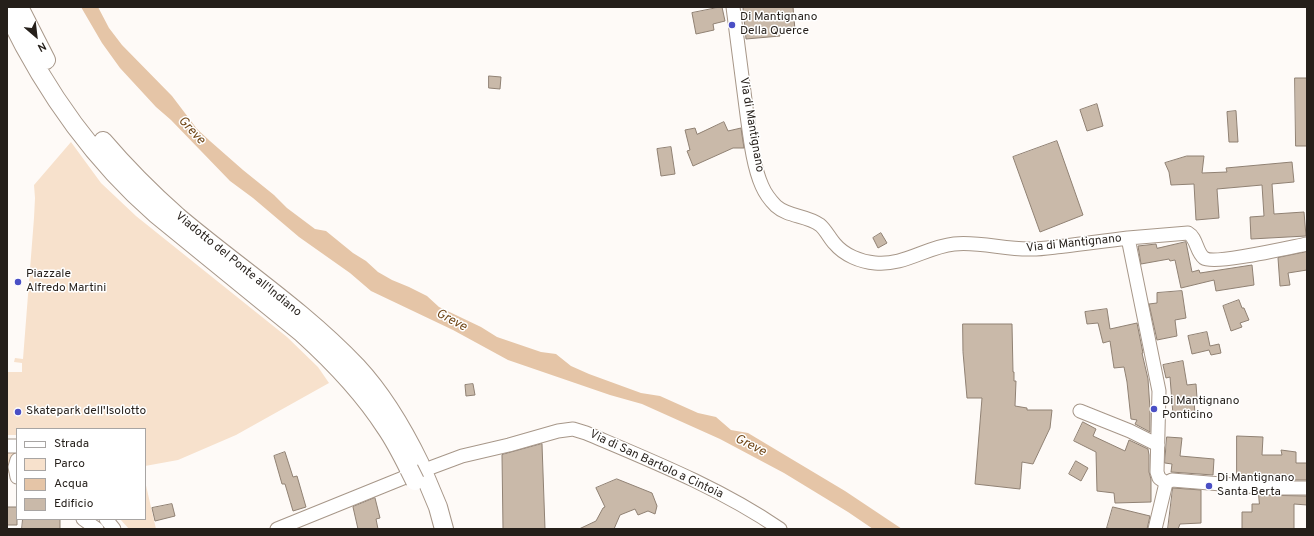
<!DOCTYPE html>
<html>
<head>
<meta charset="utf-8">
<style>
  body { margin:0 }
  #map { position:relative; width:1314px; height:536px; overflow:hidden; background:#fefaf7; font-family:Overpass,sans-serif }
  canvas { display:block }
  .frame { position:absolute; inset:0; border:8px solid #251f1a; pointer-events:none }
  .legend { position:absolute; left:16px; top:428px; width:130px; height:92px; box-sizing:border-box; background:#fff; border:1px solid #a8a5a3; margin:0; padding:5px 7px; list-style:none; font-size:12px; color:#251f1a }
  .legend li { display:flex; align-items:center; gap:8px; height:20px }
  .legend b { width:20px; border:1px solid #a8a5a3 }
  .north { position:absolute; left:16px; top:16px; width:40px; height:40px; -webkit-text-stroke:3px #fff; paint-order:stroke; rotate:152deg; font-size:11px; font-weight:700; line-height:16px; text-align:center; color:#251f1a }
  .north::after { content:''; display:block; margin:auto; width:14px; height:18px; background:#251f1a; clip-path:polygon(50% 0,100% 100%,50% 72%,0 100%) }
</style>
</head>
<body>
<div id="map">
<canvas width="1314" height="536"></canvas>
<div class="frame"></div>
<ul class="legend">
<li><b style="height:5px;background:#fff"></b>Strada</li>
<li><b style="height:11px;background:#f7e1cc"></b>Parco</li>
<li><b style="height:11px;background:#e5c5a7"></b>Acqua</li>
<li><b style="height:11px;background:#c9b9a9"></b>Edificio</li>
</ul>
<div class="north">N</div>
</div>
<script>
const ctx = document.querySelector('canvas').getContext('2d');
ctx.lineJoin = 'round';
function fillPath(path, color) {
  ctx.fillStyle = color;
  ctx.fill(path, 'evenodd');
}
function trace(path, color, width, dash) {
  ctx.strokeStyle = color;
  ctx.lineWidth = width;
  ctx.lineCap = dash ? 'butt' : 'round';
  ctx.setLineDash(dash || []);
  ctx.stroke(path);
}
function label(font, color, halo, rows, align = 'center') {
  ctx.font = font + ' Overpass,sans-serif';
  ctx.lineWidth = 3;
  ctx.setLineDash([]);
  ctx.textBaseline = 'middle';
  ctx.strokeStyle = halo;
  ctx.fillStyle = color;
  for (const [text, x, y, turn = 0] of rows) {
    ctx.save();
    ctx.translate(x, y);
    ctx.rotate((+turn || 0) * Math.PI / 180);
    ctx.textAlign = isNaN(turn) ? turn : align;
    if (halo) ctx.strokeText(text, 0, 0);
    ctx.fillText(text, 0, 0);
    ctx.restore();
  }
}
const green = new Path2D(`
  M71,142L101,183L136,216L287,337L318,367L329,383L236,435L178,460L145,466V429H17V435H7V372H22V363L14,362L15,358L23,359L34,218L35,198L34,185Z
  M7,451H15L9,465V473H7Z
  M145,481L156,529H129L120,519H145Z`);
const water = new Path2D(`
  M81,7H98L109,28L122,45L172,96L197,129L210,141L243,170L274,195L287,208L315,229L326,231L353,253L366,261L378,272L392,280L409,287L427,296L439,307L481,327L497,337L541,352L556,354L571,366L589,374L641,393L660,396L698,413L716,417L731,430L748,433L845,491L902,529H873L848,512L784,473L720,439L642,404L610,395L508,360L453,330L371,291L350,273L299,237L253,198L230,181L171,120L156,107L120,68L102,43Z`);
const building = new Path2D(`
  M722,7L725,21L713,24L714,30L696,34L692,13Z
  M751,7H793L795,30L779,32L780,36L746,39L743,8Z
  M489,76L501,77L500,89L489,88Z
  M1295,78H1307V146H1296Z
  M1097,104L1103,126L1087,131L1080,110Z
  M1236,111L1238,142H1229L1227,112Z
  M724,122L728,131L741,128L744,148H733L693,166L687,151L690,150L685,130L695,128L697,134Z
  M1057,141L1083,215L1040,232L1013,157Z
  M671,147L675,174L661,176L657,149Z
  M1187,156H1204L1202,173L1227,172L1226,168L1292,162L1294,182L1272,184L1274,214L1304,212L1306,236L1251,239L1250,217L1264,216L1262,185L1217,189L1219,218L1196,220L1194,184L1171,185L1169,172L1165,163Z
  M881,233L887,243L878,248L873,238Z
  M1186,242L1192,272L1199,270L1200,273L1252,265L1254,285L1216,291L1214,280L1181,288L1175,260L1170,261L1169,259L1141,264L1138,246L1156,244L1157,248Z
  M1307,252V270L1288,273L1290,285L1280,286L1278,258Z
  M1182,291L1186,318L1175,320L1177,336L1157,340L1149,304L1157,303V293Z
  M1239,300L1242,308H1244L1249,320L1240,323L1242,327L1231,331L1223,306Z
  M1107,309L1110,329L1137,323L1143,353H1142L1148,379L1150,409V432L1135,424L1137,420L1131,419L1127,382L1124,367L1114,368L1110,341L1103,343L1098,323L1087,324L1085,312Z
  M963,324H1012L1013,372H1014V381H1016L1015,406L1027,408V410H1052L1050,428L1033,464L1022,462L1020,489L975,484L982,398H967L963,352Z
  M1207,332L1210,346L1219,344L1221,353L1211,355L1209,350L1192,354L1188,336Z
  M1183,361L1187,385L1196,384L1197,398H1194L1195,416L1184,417V414L1173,415L1170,377L1166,378L1163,365Z
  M473,384L475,395L466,396L465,385Z
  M1083,422L1096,429L1093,436L1125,451L1129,440L1148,449L1149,455V472L1151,479V502L1115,503L1114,493L1097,491L1096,452L1074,441Z
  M1237,436L1263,437L1262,455H1282L1281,450L1296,452V463H1307V480H1271L1260,479V478L1237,477Z
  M1167,437L1182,438L1180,456L1214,459L1213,475L1171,472L1172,464L1165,463Z
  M542,444L545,529H503L502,455Z
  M285,452L293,477L297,476L306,507L293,511L285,484H282L274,456Z
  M1076,461L1088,468L1081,481L1069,474Z
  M617,479L652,493L657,506L655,514L648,511L638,515L635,509L620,515L614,529H579L596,521L603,508L605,507L596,488Z
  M1173,488L1201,490V523L1180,524L1178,529H1168Z
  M1259,495L1307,496V505L1294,504V529H1242V512H1252V504H1259Z
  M375,498L380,518L376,519L378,529H358L353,507Z
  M172,504L175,516L155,521L152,508Z
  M7,507H17V525H7Z
  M1113,507L1150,516L1147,529H1112L1107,528Z
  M23,519H60V529H22Z`);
const minor = new Path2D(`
  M733,7C738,43 742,79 747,115C750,137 753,166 762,186C765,193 770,200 776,206C788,217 807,215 820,225C826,230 830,239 835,244C844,255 861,262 875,263C904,266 926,247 954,244C979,241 1006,250 1032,249C1043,249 1054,247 1065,246C1086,243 1107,241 1128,238L1159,391L1157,472L1159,478L1166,483
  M1128,238L1188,233C1197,238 1196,252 1204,258C1214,265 1291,247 1307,244
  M1080,411L1130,431L1158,445
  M7,446H17
  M17,460L15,467L17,477
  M1166,483L1172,480L1271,488H1307
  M83,519L97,529
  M106,519L114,529
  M277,529L403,478L462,456L509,445L558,431L573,429L586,433C652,461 720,488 780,529
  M1155,529L1166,483`);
const highway = new Path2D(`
  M19,7L46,60
  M7,12C43,87 93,159 156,214L302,333C334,362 363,392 386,428C395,441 402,455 409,469
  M103,141C126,168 151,193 178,217C237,267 303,310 357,367C383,395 403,429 420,464
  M425,476L438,507L444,529`);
const highwayBridge = new Path2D(`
  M409,469L415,481`);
const markers = [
  [732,25,4,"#4a4fc5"],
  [18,282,4,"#4a4fc5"],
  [1154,409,4,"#4a4fc5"],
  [18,412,4,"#4a4fc5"],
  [1209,486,4,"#4a4fc5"]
];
const poiNames = [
  ["Di Mantignano",740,18],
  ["Della Querce",740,32],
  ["Piazzale",26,275],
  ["Alfredo Martini",26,289],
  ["Di Mantignano",1162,402],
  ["Ponticino",1162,416],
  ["Skatepark dell'Isolotto",26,412],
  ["Di Mantignano",1217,479],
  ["Santa Berta",1217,493]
];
const streetNames = [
  ["Via di Mantignano",751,125,80],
  ["Via di Mantignano",1074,244,-6],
  ["Viadotto del Ponte all'Indiano",238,265,39],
  ["Via di San Bartolo a Cintoia",656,465,25]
];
const waterNames = [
  ["Greve",191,131,47],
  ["Greve",451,321,28],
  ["Greve",750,446,27]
];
fillPath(green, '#f7e1cc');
fillPath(water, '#e5c5a7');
fillPath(building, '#c9b9a9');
trace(building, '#908173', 1);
trace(minor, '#a79789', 15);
trace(highway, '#a79789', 20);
trace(minor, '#fff', 13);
trace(highway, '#fff', 18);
trace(highwayBridge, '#a79789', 20, []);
trace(highwayBridge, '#fff', 18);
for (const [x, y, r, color] of markers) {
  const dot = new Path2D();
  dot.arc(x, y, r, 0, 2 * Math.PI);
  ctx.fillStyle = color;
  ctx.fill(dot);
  trace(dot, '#fff', 1.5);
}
label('12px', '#251f1a', '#fff', poiNames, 'left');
label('12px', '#251f1a', '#fff', streetNames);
label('italic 13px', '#714717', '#fff', waterNames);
</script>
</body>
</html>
